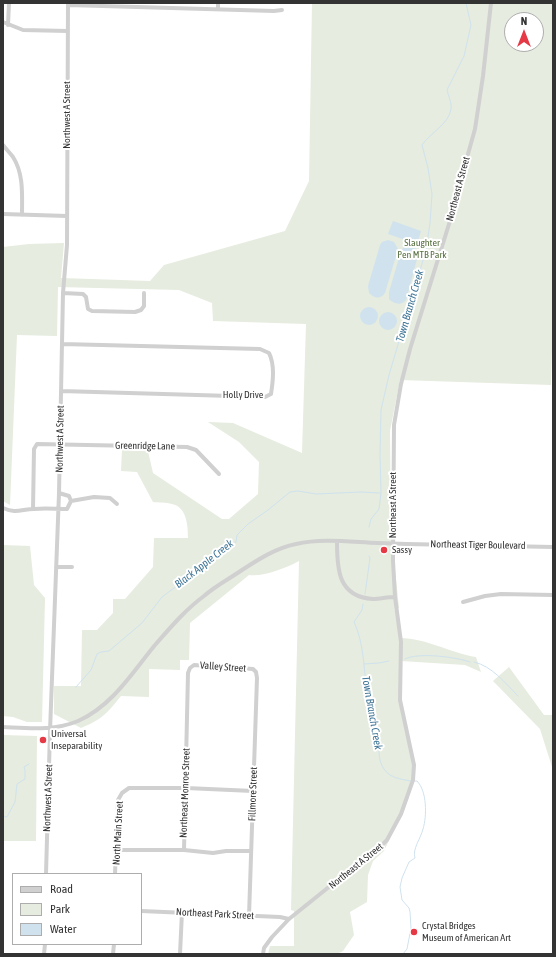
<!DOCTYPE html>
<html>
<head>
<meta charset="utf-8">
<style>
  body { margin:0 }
  #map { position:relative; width:556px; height:957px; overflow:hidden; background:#fff; font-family:"Asap Condensed",sans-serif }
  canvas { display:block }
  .frame { position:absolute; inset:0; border:4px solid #333; pointer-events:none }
  .legend { position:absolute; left:12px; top:873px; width:130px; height:72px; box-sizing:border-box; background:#fff; border:1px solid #adadad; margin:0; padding:5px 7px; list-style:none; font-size:12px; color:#333 }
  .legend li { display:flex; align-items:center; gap:8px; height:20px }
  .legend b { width:20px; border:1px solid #adadad }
  .north { position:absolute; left:504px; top:12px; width:40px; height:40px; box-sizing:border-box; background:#fff; border:1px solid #adadad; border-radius:50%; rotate:0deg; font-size:11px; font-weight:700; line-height:16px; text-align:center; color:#333 }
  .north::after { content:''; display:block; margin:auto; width:14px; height:18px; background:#e63946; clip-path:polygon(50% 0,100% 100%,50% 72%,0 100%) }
</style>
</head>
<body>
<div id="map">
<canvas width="556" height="957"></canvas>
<div class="frame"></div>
<ul class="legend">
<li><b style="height:5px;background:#d0d0d0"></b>Road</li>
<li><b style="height:11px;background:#e6ecdf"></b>Park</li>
<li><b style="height:11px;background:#cfe2ee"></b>Water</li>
</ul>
<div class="north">N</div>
</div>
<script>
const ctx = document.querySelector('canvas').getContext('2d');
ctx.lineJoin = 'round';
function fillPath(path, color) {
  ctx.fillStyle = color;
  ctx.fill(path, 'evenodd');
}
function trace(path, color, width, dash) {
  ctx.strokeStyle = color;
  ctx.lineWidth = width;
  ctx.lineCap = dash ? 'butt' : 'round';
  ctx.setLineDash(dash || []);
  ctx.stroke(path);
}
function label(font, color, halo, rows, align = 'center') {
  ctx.font = font + ' "Asap Condensed",sans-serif';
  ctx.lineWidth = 4;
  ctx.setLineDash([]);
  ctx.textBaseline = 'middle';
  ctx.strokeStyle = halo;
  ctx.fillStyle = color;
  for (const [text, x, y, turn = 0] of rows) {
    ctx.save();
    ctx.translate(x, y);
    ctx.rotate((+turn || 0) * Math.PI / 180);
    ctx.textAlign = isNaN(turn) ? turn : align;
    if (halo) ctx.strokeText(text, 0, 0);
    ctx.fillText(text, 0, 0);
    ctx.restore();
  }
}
const green = new Path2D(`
  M312,3H553V311L551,385L400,380L390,431L391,530L399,608L394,609L396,611L400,638C426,638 450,653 476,657L481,672L465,665L401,661V700L414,770L408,800L384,851L373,861L368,875L367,902L350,912L354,935L343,951L337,954H268L270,946H294V911L291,910L299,561C286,568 263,577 249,575L190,623L189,660H180V670L149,669V697L121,696C107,713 103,719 81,728L54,714V686H81L82,630H97L113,613V599H125L153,567L154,538H188C188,526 187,507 172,504C166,502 159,503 153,502L137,472L121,471L122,450L148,451L153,473L222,519H229L258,494L259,462L239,442L208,422L233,423L302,453L306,324L213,321L212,303L179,290L58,287L57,336L17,335L10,505L3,501V247L29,244L64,243L61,278L150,281L164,265L285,231L309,181ZM512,20H536V44H512Z
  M3,545L30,546L34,585L45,598L42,722H27L13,717L3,716Z
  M509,667L544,715H553V770L540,729L493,681Z
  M3,735L37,736L36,841H3Z`);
const water = new Path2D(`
  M393,221L421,231L417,244L388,234Z
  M388,240L394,242L398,249L385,293C380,300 374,298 369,293L368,286L380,245L382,242Z
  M408,246L415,248L418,255L406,300C401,306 394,304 389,299V292L401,251L403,248Z
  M360 316a9 9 0 1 1 18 0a9 9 0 1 1-18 0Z
  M379 321a9 9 0 1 1 18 0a9 9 0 1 1-18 0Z`);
const stream = new Path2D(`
  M369,527L371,519L379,509L381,493L380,454L381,410L389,375L426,250L430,223L432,194L428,168L422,145C430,133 449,124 451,109C452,103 448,95 447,90L464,56L471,25L466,3
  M365,594L370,558L369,556
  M363,604L362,610L354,622C365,644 364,678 368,703C371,715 376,727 378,739C380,749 377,759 384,769C390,778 400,779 411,781
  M405,659C418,652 456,657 470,662
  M474,662C492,666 505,683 518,696
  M364,664L379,663L389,661
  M76,687L91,670L97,654L101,652L109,651L142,623L162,597L236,542L237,535L248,524L268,510L290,492L298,491L316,494L361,492L380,493
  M3,816L7,817L15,802L17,784L25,779V770L24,767L29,764
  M403,954L407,949L411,928L410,912L409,908L402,900L400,887L402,878L409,862L415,858C412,849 421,838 423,829C427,816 427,791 417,781H414`);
const minor = new Path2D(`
  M68,5L274,11L282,10
  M218,9V3
  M3,22L23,30L68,31
  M8,25L9,3
  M3,145C6,149 10,153 13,157C24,174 22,196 22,215
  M3,214L67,216
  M63,293L83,294L86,297L88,309L92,311L135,312L141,310L144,306V293
  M61,391L265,397L271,394C273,381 275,365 269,353L260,349L62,344
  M71,501L94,497L110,498L117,504
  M3,508C16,514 22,509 34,509C45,508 56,509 67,509L71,501L69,496L59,493
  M33,509L34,449L37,444L187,447L196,450L219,474
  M337,542C337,569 338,597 373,599C380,599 387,597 395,597
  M406,544L553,547
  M56,567H72
  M463,602L485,596L501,594L553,595
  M3,727C27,728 55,731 78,721C112,706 132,673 155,645C170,628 185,610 204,596C215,586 229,579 242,570C259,559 276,548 296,544C322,538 351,542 378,543
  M116,850H184L213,853L226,851H251
  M184,850L188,673L190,668L194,665L253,669L256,672L257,678L249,916
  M46,874L50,731L59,493L63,293L67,245L68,3
  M115,874L118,800L122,793L129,788H186L253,791
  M141,911L280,917L289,919
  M44,954L45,944
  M113,954L114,944
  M180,954L182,912
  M263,954L264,948L272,937L289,919L350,870L376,851L387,840L401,814L413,780L414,765L400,700L401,642L395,597L393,561L394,425L401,384L410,349L454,208L461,179L475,129L483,76L491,3`);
const minorBridge = new Path2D(`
  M378,543L406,544`);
const markers = [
  [384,550,4,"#e63946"],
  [43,740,4,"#e63946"],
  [414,932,4,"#e63946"]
];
const streetNames = [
  ["Northwest A Street",67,115,-90],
  ["Northeast A Street",458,189,-75],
  ["Holly Drive",243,395],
  ["Northwest A Street",60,439,-89],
  ["Greenridge Lane",145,446,1],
  ["Northeast A Street",393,505,-90],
  ["Northeast Tiger Boulevard",478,545,1],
  ["Valley Street",223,667,4],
  ["Northeast Monroe Street",185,793,-88],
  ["Fillmore Street",253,794,-88],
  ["Northwest A Street",48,798,-88],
  ["North Main Street",118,833,-87],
  ["Northeast A Street",356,866,-39],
  ["Northeast Park Street",215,914,3]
];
const parkNames = [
  ["Slaughter",422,243],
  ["Pen MTB Park",422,255]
];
const poiNames = [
  ["Sassy",392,550],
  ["Universal",51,734],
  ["Inseparability",51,746],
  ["Crystal Bridges",422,926],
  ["Museum of American Art",422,938]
];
const waterNames = [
  ["Town Branch Creek",410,306,-74],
  ["Black Apple Creek",204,564,-38],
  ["Town Branch Creek",372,713,80]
];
fillPath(green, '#e6ecdf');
fillPath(water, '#cfe2ee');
trace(stream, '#cfe2ee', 1);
trace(minor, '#d0d0d0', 4);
trace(minorBridge, '#d0d0d0', 4);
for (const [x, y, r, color] of markers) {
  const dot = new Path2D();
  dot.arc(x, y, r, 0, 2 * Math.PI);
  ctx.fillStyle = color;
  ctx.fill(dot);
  trace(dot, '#fff', 1.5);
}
label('10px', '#333', '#fff', streetNames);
label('10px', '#56703f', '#fff', parkNames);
label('10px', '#333', '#fff', poiNames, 'left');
label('italic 11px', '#3f7597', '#fff', waterNames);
</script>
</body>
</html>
